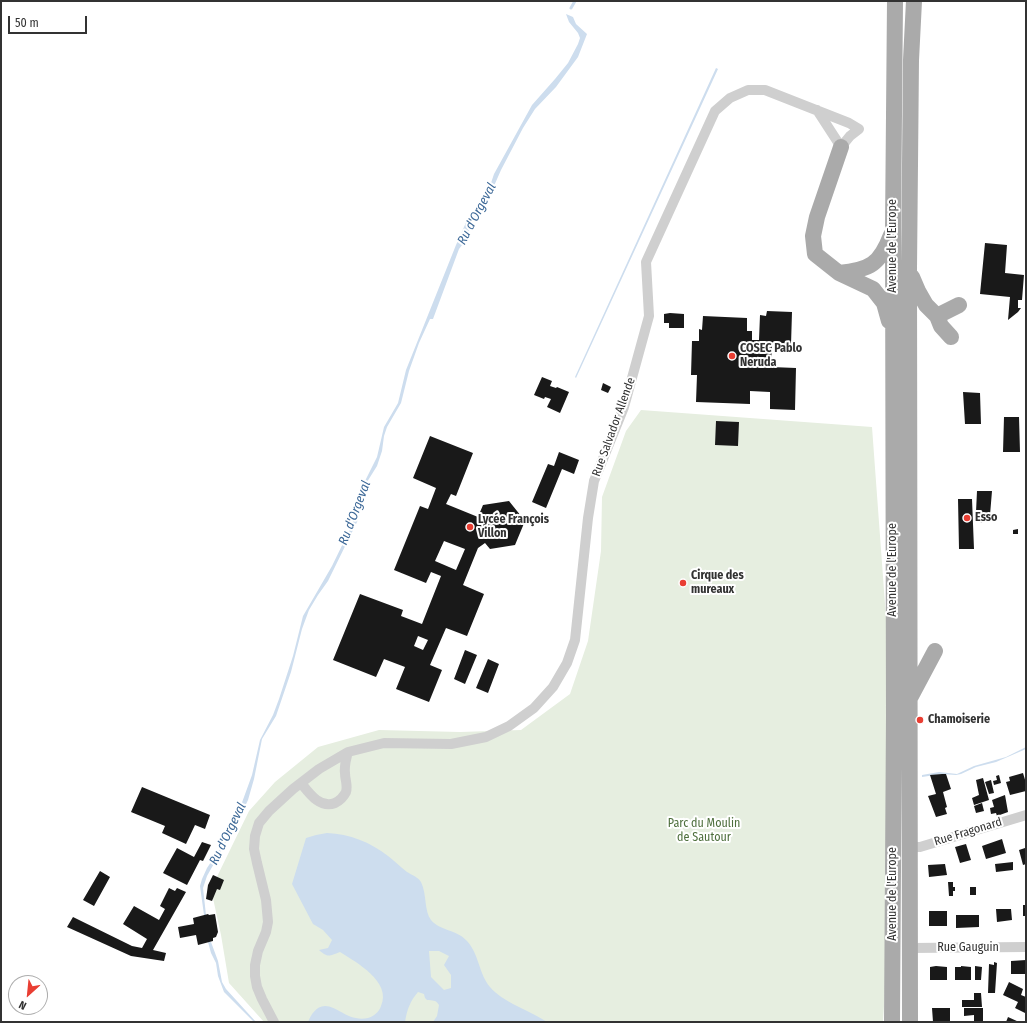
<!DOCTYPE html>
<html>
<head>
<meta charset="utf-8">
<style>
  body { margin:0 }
  #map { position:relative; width:1027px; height:1023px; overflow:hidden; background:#fff; font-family:"Fira Sans Condensed",sans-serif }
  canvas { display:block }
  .frame { position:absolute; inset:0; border:2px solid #323232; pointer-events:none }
  .north { position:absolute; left:8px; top:975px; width:40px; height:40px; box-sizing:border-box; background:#fff; border:1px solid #adadad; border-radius:50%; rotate:207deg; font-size:11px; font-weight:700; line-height:16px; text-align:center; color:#323232 }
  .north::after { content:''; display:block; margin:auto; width:14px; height:18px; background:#e93e33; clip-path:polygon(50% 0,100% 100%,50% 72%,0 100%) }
  .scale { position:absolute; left:8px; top:16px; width:79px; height:18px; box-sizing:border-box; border:2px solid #323232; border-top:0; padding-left:5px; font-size:12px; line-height:14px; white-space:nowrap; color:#323232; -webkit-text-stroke:3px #fff; paint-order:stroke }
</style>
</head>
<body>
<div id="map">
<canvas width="1027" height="1023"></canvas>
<div class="frame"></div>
<div class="north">N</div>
<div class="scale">50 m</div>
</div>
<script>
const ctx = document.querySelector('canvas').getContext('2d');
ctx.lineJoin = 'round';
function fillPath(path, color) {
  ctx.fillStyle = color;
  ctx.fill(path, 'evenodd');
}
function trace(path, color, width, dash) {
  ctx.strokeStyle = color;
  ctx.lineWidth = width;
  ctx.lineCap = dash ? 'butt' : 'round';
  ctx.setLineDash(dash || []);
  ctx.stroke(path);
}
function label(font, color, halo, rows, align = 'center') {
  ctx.font = font + ' "Fira Sans Condensed",sans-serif';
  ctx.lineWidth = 4;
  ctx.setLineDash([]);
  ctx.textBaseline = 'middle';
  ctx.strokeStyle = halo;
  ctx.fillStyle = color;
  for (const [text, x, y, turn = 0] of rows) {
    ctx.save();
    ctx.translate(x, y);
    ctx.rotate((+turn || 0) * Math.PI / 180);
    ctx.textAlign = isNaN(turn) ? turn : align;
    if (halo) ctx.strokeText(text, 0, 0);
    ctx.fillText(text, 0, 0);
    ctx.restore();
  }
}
const green = new Path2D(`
  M641,410L872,427L898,781L883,1022H264L229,983L221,935L211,889L249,811L275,782L318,747L379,730L460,732L521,730L570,694L588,641L601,551L602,497L626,431Z`);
const water = new Path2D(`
  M566,14L573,17L576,24L587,34L578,57L556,87L535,109L523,128L501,170L483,211L471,224L466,240L459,249L433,319H430L419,343L409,371L401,403L387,427L384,436L382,451L377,466L367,482L362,507L357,522L328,581L318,595L309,610L302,629L291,672L276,716L262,739L254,779L248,800L239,819L207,876L203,888L206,915H204L200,886L202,879L207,868L225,841L240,808L252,775L260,740L273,715L279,699L293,656L303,616L332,566L350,529L358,508L364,483L377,457L384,427L398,403L406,370L456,245L468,218L478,212L489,189L494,174L532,105L555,79L568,63L578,44L580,38L578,33L569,22Z
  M716,68L718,69L576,378L575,377Z
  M1026,747V749L996,762L976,767L961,774L956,775L942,774L922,777V775L939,772L957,774L974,766L1006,757Z
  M327,833C350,834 370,842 388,856C395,861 400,867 407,872C412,875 418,877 421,882C427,894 424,911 431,920C440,931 456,929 467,941C479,954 479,974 490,987C502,1002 531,1011 547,1022H433L437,1016L439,1005C435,999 433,1001 427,1000L425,998L424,994L418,992C410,1001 407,1010 405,1022H308C311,1015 316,1006 325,1006C338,1006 348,1022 368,1018C374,1016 379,1012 381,1006C392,982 356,962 340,952C329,956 328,958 319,950L328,948L332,940L323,930L313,924L292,884L306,838L316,835ZM429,951H439L449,956L444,965L451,975V988L444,990L431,977Z
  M208,942H211L218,961L222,982L226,989L256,1022H254L224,992L218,976L216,963L211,953Z`);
const stream = new Path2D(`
  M571,8L575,1`);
const building = new Path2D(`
  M985,243L1007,245L1005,273L1024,275L1022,300H1018V308H1021L1018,312L1008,320L1010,297L980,294Z
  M767,311L792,312L791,345L772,344L771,367L796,368L795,410L770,409V392L750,391V404L696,402L697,375H691L692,341H699V329L702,330L703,316L747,318V331H752V340H759L760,315L766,316Z
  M670,313L684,314V328H669V323H664V314Z
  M542,377L552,381L550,386L556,388L557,387L569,392L560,413L547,407L551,399L545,397L544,399L534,395Z
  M603,383L611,387L608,393L601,390Z
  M963,392L980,393L981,424H965Z
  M1004,417H1019L1020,452H1003Z
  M716,421L739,422L738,446L715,445Z
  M430,436L473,453L456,496L451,494L446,504L478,517L483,505L509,501L525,521L515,545L490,549L485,543L478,548L463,585L484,594L467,636L446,628L430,665L442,670L429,702L396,689L405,667L384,659L376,677L333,660L360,594L403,610L401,616L422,624L441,576L431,572L426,583L394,570L420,506L428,509L436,488L413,478ZM444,541L465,549L456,570L435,561ZM418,636L428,640L423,650L414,646Z
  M559,452L579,460L574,474L562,469L546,508L532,502L548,464L554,466Z
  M977,491H992L990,515H983L982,523H977L978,512H976Z
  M958,499H972L974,549H959Z
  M1018,529V534H1013V530Z
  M465,650L477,655L465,684L454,679Z
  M488,659L499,664L488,693L476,688Z
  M1023,773L1026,783V791L1010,795L1006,782L1010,781L1009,777Z
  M942,774H946L951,789L943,792L947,807L945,808L947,814L936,817L928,796L936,794L930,775Z
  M999,775L1001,783L994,785L993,781L997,780L996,776Z
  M983,778L989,800L974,805L972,798L979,795L976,780Z
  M991,780L994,793L989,794L985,782Z
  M142,787L210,815L205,829L195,825L186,844L162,833L165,826L131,812Z
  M1005,795L1008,812L997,816L996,813L991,814L990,808L994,807L992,800Z
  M982,803L984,811L976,813L974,806Z
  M1002,839L1006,853L986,859L982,846Z
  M202,842L211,845L203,861L200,860L187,885L163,873L177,848L194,857Z
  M966,844L971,860L960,863L955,847Z
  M1025,848L1026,864L1023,865L1019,850Z
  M1013,862V870L996,872L995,864Z
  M945,864L947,875L929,877L928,865Z
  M100,871L110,877L94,906L83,900Z
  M213,875L224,880L220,890L217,889L212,901L206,899L208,885Z
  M948,882H953V887H955V891H953V896H949Z
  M970,887H976V895H970Z
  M169,888L175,891L177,888L186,892L153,950L166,953L164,961L131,956L67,927L73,917L132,946L142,948L147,939L123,924L134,906L159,920L165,909L160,906Z
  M1023,905H1026V916H1023Z
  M996,909H1011L1012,920L997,922Z
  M929,911H947V926H929Z
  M208,914L209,915L215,914L218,932L216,937L213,938V941L198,945L196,935L180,938L178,927L194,924L193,918Z
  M956,915H979V927L956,928Z
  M1026,960V974H1011V961Z
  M994,962L997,963L995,993H988L989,964L994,965Z
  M936,966L947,967V980H930V967Z
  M961,966L971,967V980H955V967H961Z
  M975,966L982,967L981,980H975Z
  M1009,982L1023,989L1021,995L1026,997V1012L1025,1013L1015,1008L1018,1002L1003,995Z
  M974,993H981L982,1007H962V1000H974Z
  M932,1008H950V1022H933Z
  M964,1008H983V1022H974V1015L964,1016Z
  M1008,1017L1019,1022H1006Z`);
const minor = new Path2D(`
  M301,783C309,793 320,809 335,803C339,801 344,796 346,792C348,785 345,780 345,773C344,766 346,759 348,752
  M910,847H920L1026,815
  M910,948L1026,947
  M274,1022L262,999L257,987L255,976V965L258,951L266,932L268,922L266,900L257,863L254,849L255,836L259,823L269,811L293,789L319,769L348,752L384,743L451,744L486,737L509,726L534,708L553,687L567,663L575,640L588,518L594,481L624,407L649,316L646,262L715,111L730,98L748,90H765L849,123L859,129L850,136L841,147L817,110`);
const primary = new Path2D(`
  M841,147L817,217L813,236L815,254L839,273L873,289L884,303L889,321
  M839,273C870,270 880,264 891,235
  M912,277L918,291L926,305L937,316L959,305
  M937,316L941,326L951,337
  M910,698L935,651
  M892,1022L894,716L893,228L895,1
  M910,1022L909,269L911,60L914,1`);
const markers = [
  [732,356,4,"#e93e33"],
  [967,518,4,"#e93e33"],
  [470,527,4,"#e93e33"],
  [683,583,4,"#e93e33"],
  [920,720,4,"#e93e33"]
];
const streetNames = [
  ["Avenue de l'Europe",893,246,-90],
  ["Rue Salvador Allende",614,427,-70],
  ["Avenue de l'Europe",893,570,-90],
  ["Rue Fragonard",968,832,-17],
  ["Avenue de l'Europe",893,894,-90],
  ["Rue Gauguin",968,948]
];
const poiNames = [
  ["COSEC Pablo",740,349],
  ["Neruda",740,363],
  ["Esso",975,518],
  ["Lycée François",478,520],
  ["Villon",478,534],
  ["Cirque des",691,576],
  ["mureaux",691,590],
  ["Chamoiserie",928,720]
];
const parkNames = [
  ["Parc du Moulin",704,824],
  ["de Sautour",704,838]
];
const waterNames = [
  ["Ru d'Orgeval",477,214,-62],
  ["Ru d'Orgeval",355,513,-69],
  ["Ru d'Orgeval",228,834,-64]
];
fillPath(green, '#e6eee0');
fillPath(water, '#cdddee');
trace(stream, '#cdddee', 3);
fillPath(building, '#191919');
trace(minor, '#cfcfcf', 10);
trace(primary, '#aaa', 16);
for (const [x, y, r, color] of markers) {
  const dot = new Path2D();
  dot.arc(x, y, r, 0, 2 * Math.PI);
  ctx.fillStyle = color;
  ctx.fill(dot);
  trace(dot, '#fff', 1.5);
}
label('12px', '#323232', '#fff', streetNames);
label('bold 12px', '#323232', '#fff', poiNames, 'left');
label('12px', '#4e6f3d', '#fff', parkNames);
label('italic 13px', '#3c6897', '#fff', waterNames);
</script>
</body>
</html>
